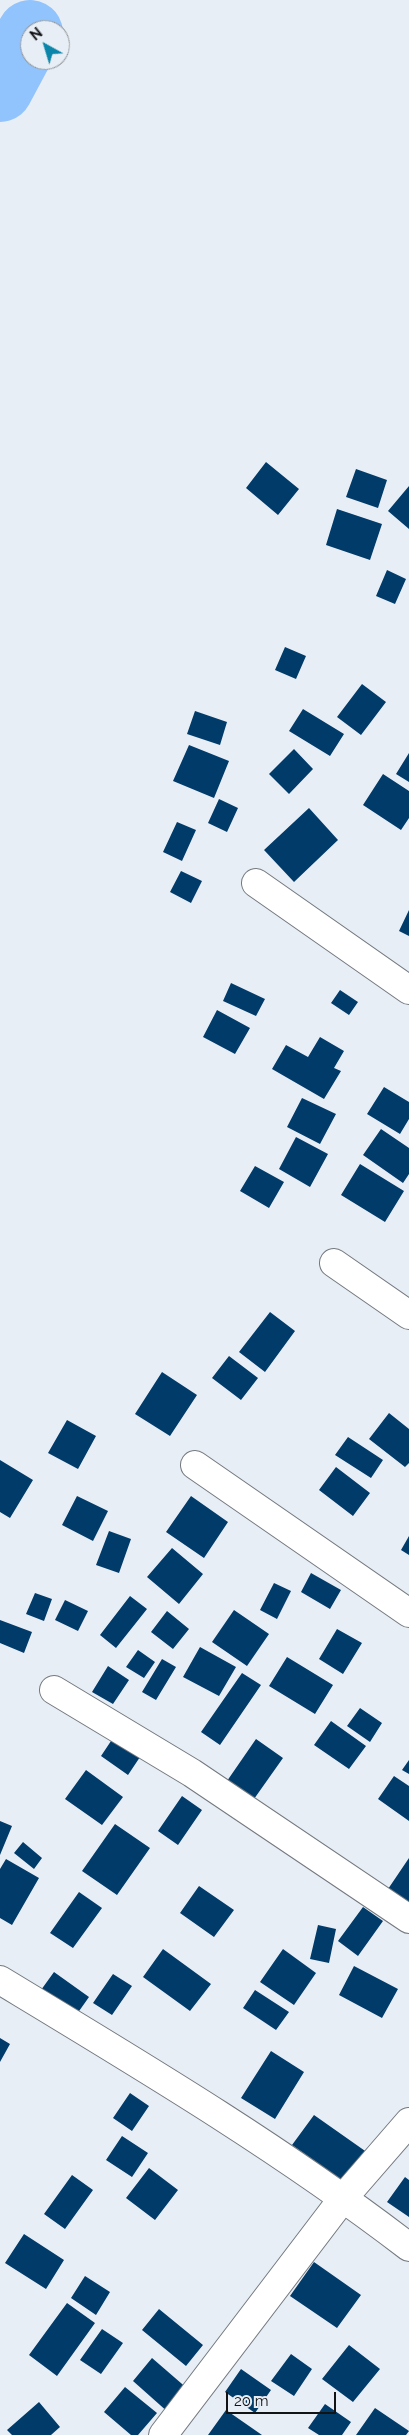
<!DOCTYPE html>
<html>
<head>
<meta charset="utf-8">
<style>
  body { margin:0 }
  #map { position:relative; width:409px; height:2435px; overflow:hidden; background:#e8eef5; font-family:Raleway,sans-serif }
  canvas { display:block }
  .north { position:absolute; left:20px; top:20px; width:50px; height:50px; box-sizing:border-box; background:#e8eef5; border:1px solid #92969b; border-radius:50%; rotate:321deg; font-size:14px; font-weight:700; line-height:20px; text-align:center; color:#111315 }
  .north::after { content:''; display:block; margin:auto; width:18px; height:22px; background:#0b85a9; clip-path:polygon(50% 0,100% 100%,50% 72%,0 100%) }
  .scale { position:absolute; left:226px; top:2392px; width:110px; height:22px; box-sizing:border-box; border:2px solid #111315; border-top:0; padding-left:6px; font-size:15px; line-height:18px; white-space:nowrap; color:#111315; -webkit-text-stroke:4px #e8eef5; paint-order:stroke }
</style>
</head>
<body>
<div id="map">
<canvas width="409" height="2435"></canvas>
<div class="north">N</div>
<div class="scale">20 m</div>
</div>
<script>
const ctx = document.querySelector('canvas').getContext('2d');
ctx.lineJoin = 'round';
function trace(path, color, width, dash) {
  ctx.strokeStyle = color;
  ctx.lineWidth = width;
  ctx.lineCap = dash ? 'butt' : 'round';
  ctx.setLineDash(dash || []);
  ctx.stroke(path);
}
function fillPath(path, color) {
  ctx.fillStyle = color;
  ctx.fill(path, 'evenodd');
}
const river = new Path2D(`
  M0,89L30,33`);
const building = new Path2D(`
  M266,462L299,489L278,515L246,488Z
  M356,469L387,480L378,508L346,497Z
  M409,486V529L388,511Z
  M337,509L382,524L370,560L326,545Z
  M387,570L406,579L395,604L376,596Z
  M285,647L306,656L296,679L275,670Z
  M362,684L386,702L361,735L337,717Z
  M303,709L344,734L330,756L289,731Z
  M195,711L227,722L220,745L187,734Z
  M189,745L229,761L214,798L173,781Z
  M294,749L313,769L289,794L269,774Z
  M409,753V782L396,774Z
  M383,774L409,791V818L401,830L363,805Z
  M219,799L238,808L227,832L208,823Z
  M309,808L338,840L294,882L264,850Z
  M177,822L196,830L182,861L163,852Z
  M181,871L202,881L191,903L170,892Z
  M409,910V936L399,931Z
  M231,983L265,999L256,1016L223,1001Z
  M340,990L358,1002L349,1015L331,1003Z
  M217,1010L250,1028L235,1054L203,1037Z
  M320,1037L344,1051L334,1068L341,1071L324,1099L272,1069L286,1045L308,1057Z
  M384,1087L409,1102V1119L400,1134L367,1114Z
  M302,1098L336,1114L320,1144L287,1127Z
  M381,1129L409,1148V1174L403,1183L363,1155Z
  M296,1137L328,1154L310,1187L279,1169Z
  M360,1164L404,1191L385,1222L341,1195Z
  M255,1166L284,1182L269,1208L240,1191Z
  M270,1312L295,1331L265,1372L239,1352Z
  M229,1356L258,1378L241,1400L212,1378Z
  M162,1372L197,1395L170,1436L135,1414Z
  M389,1413L409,1429V1463L405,1467L369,1439Z
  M67,1420L96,1436L78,1469L48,1453Z
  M348,1437L383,1460L371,1478L335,1455Z
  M0,1460L33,1480L10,1518L0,1512Z
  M336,1467L370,1493L353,1516L319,1490Z
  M77,1496L108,1511L93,1541L62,1525Z
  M191,1496L228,1522L204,1558L166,1532Z
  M109,1531L131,1539L119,1573L96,1565Z
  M409,1536V1555L401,1550Z
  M172,1548L203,1574L179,1604L147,1577Z
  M311,1573L341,1590L330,1609L301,1592Z
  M274,1583L291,1591L277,1619L260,1610Z
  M35,1593L52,1599L44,1621L26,1614Z
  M130,1596L147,1609L116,1648L100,1635Z
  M65,1600L88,1611L78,1631L55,1620Z
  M234,1610L269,1634L247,1666L212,1642Z
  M167,1611L189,1629L173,1649L151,1632Z
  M0,1620L32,1632L24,1653L0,1643Z
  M337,1629L362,1643L343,1674L319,1659Z
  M200,1647L236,1667L219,1696L183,1677Z
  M138,1650L155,1662L144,1678L126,1667Z
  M287,1657L333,1685L315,1714L269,1686Z
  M162,1659L176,1667L156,1700L142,1692Z
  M108,1666L129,1680L113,1704L92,1692Z
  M242,1673L261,1685L220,1745L201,1732Z
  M360,1708L382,1723L370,1742L347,1726Z
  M331,1721L366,1746L349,1769L314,1745Z
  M115,1735L142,1754L128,1775L101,1756Z
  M256,1739L283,1758L254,1799L227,1781Z
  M409,1760V1774L402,1770Z
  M86,1770L123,1797L102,1825L65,1799Z
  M394,1776L409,1786V1821L378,1799Z
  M182,1796L202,1810L178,1845L158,1831Z
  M0,1821L12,1826L0,1855Z
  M115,1824L150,1848L117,1895L82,1871Z
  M23,1842L42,1858L34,1869L14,1853Z
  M409,1858V1907L386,1892Z
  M6,1859L39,1878L12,1925L0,1918V1869Z
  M199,1886L234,1910L214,1937L180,1913Z
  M79,1892L102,1908L73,1948L50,1933Z
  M363,1907L383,1921L358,1956L338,1941Z
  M318,1925L336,1929L329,1963L310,1959Z
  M163,1949L211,1984L190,2011L143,1977Z
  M283,1949L316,1973L294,2005L260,1982Z
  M354,1966L398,1989L382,2018L339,1995Z
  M54,1972L89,1997L77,2014L41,1990Z
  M113,1974L132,1986L112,2015L93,2003Z
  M255,1990L289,2012L276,2030L243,2008Z
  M0,2038L10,2044L0,2062Z
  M271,2051L304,2072L275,2119L241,2098Z
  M130,2093L149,2106L132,2131L113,2118Z
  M314,2115L368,2153L346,2183L292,2145Z
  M122,2136L148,2153L132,2177L106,2160Z
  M149,2168L178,2190L155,2220L126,2198Z
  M72,2175L93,2190L65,2229L44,2214Z
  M405,2177L409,2180V2217L387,2202Z
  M24,2234L64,2260L46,2289L5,2263Z
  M314,2262L361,2295L337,2328L290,2296Z
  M85,2276L110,2292L96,2315L71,2298Z
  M67,2303L95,2323L57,2376L29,2355Z
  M159,2309L203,2345L186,2366L142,2330Z
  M102,2329L123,2343L101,2374L80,2360Z
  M349,2345L380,2369L353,2402L322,2379Z
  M291,2354L312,2369L294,2396L271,2381Z
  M152,2358L189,2390L169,2413L133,2381Z
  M241,2369L271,2390L255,2413L225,2392Z
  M125,2387L157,2413L138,2435H131L104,2412Z
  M39,2402L60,2427L51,2435H12L7,2430Z
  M325,2404L351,2422L342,2435H319L308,2428Z
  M375,2408L409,2431L406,2435H356Z
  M226,2410L262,2435H208Z`);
const street = new Path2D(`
  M256,883L409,990
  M334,1263L409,1315
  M195,1465L409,1613
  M54,1690L192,1773L409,1919
  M0,1980C139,2064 280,2148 409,2247
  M163,2435L344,2197L409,2122`);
trace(river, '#91c3fc', 66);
fillPath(building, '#003b6a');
trace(street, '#73797f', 30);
trace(street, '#fff', 28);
</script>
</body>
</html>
